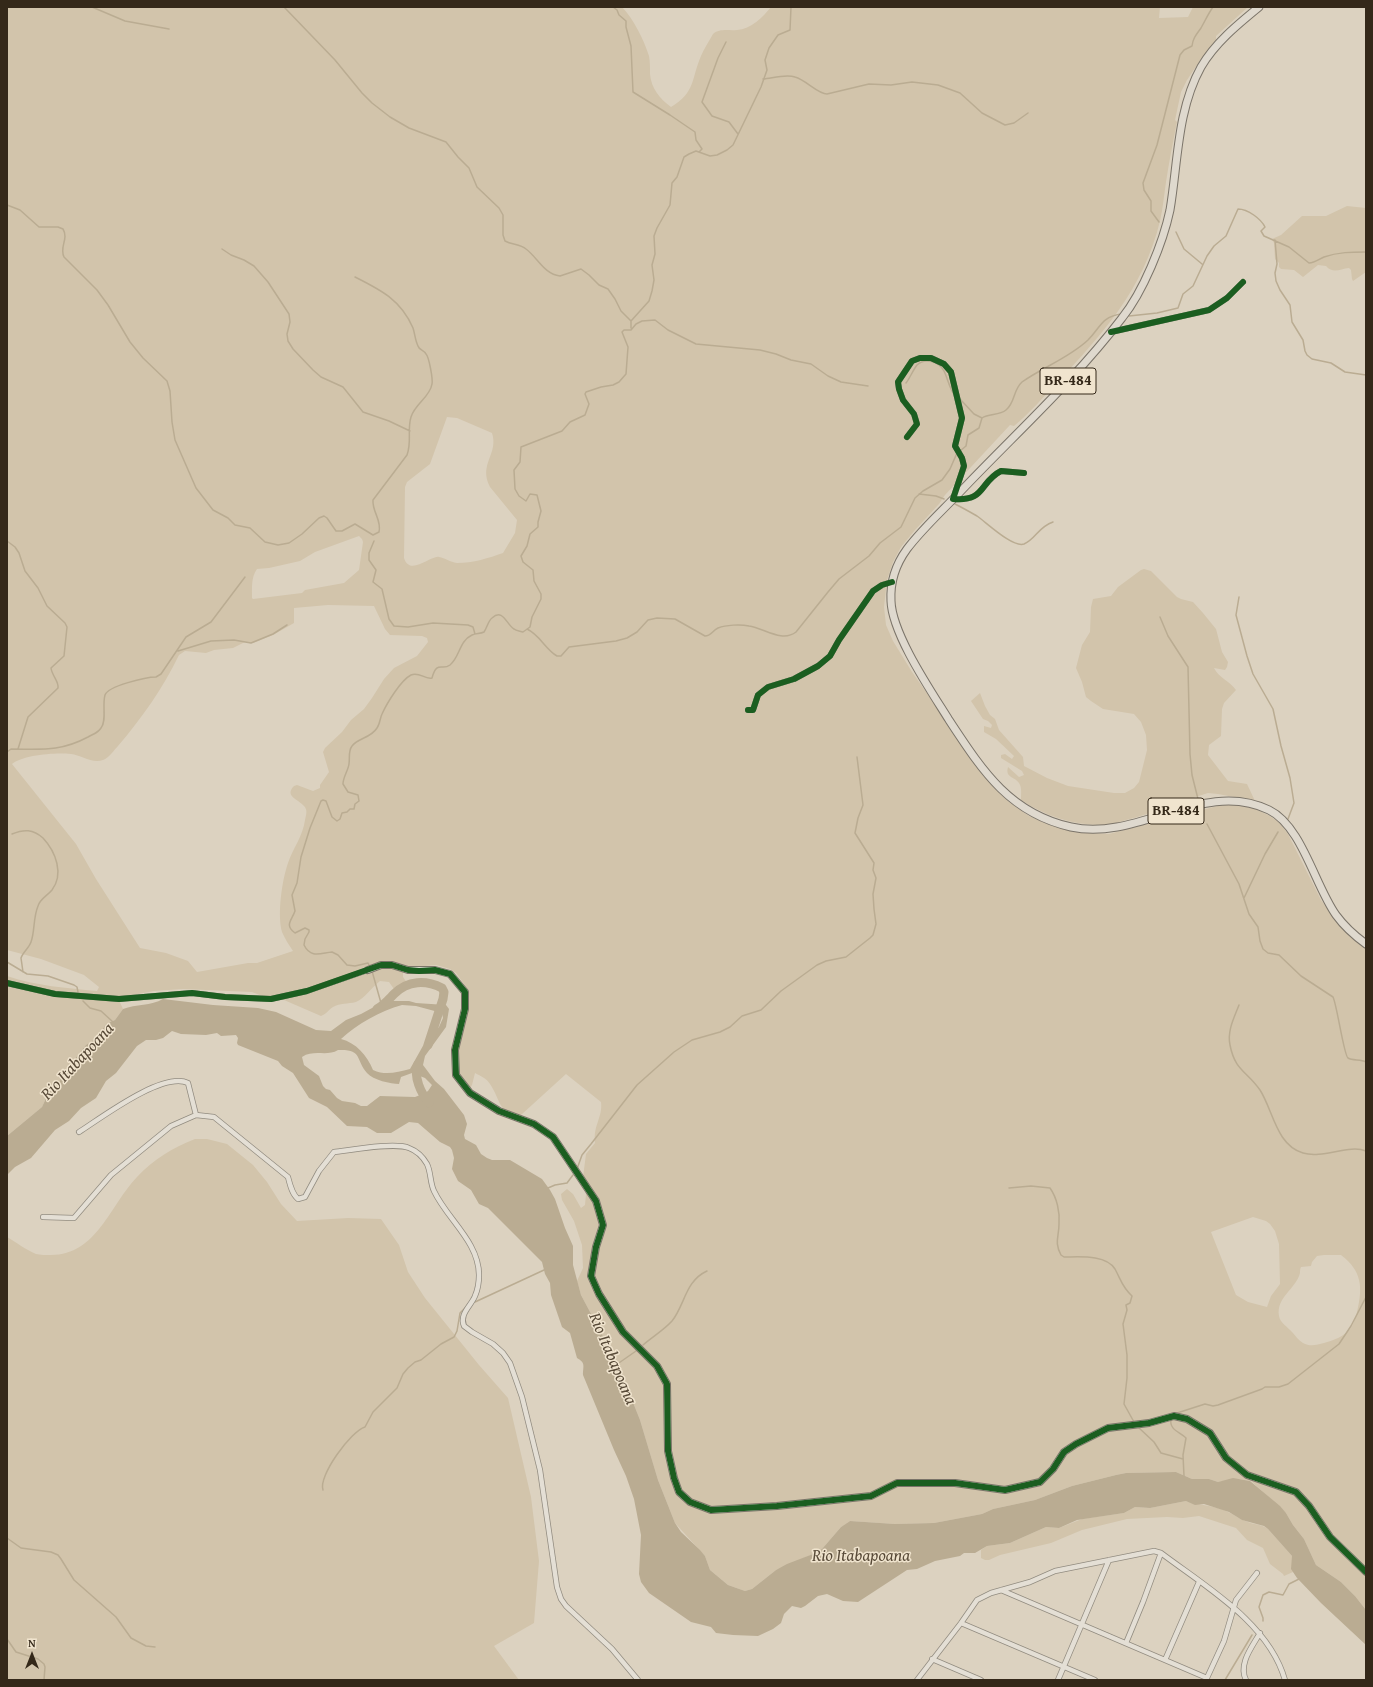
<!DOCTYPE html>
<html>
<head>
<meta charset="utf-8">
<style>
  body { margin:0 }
  #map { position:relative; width:1373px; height:1687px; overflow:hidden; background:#dcd2c0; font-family:"Gentium Book Plus",serif }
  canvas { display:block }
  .frame { position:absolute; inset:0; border:8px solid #342819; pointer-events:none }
  .north { position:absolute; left:12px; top:1635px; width:40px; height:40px; -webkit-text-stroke:3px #f0e4ce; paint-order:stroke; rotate:0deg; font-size:11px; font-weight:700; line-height:16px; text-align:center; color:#342819 }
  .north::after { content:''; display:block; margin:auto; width:14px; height:18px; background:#342819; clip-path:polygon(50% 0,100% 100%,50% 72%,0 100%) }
</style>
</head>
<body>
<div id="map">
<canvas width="1373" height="1687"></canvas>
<div class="frame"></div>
<div class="north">N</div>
</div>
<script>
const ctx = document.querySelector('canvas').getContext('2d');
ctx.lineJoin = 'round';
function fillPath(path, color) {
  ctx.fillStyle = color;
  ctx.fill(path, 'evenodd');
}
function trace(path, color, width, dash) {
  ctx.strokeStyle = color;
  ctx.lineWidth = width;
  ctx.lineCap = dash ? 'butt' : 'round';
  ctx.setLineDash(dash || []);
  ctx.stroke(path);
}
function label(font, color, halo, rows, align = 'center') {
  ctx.font = font + ' "Gentium Book Plus",serif';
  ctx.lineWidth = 3;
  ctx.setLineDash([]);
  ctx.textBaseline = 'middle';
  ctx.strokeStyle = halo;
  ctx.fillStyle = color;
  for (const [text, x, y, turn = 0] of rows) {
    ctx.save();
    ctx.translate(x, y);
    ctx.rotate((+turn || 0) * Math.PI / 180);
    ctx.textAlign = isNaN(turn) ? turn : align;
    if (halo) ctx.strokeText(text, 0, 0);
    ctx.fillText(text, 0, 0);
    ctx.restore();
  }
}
const green = new Path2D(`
  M7,7H622C634,20 643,38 649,56C650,61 650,68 650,74C651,88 660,99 671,107C696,92 691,79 701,56C704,49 709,41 713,34C720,28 729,31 737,30C751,29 763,17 771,7H1160L1159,18L1188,17L1193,7H1248L1216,36V40L1199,62L1187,80L1181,92L1175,120L1177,122C1173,142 1169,162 1166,182C1164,195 1163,208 1160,221C1143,290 1103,333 1057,383C1043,397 1030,413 1014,426L1010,425L945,495L939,504L915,530L901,547L893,562L887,580L884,607L886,625L893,641L912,672L992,785L1009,802L1029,816L1050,825L1074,832L1109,834L1225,804L1251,807L1268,815L1279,822L1288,834L1321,900L1336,920L1366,947V1610L1355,1596L1341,1582L1316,1565L1304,1539L1293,1525L1286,1513L1251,1481L1238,1479L1218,1482L1209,1479H1192L1176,1472L1126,1473L1116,1475L1072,1486L1035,1500L993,1509L982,1514L934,1523L895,1524L850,1521L841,1527L822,1549L813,1554L776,1570L752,1589L745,1591L728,1585L710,1570L705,1556L675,1523L658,1480L640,1420L628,1390L614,1357L581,1295L577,1281L583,1268L582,1245L574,1221L562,1200L561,1194L567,1189L573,1194L581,1208L585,1205L586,1194L582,1185L586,1154L595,1143C593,1125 603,1117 601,1102L566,1074L521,1115C498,1115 501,1100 490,1084C487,1079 481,1076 475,1073L472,1085L468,1092L457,1074V1061L468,995L464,984L456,973L450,969L436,965L414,967L403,973V977L410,987L396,992L389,982L380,981C372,987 365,998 356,1002C348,1004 340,1003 333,1007C329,1009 327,1014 321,1016L284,1000L265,997L252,992L183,989L154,991L118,998L123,1009L115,1020L106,1024L97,1039L86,1045L61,1076L60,1081L55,1089L49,1092L42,1107L7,1136V976C37,986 66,988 97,991L99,987L84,975L41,959L7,950ZM447,417L457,418L492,433C499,454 478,464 490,487L517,520L515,533L503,553C489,558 473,563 457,563C450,562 445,558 439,557C431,555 410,577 404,558L405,487L407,482L430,464ZM359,536L362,539L363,542L359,570L344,583L305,590L302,593L253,599L252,598C252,588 251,577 257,569L269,568L300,561L315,552ZM328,605L374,606L385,629L390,635L422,636L427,638L428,642L417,656L394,668L384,679L372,698L364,709L351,720L342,732L325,748L323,752L329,772L320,785V788L313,791L297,785L294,786C284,796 298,799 304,806C308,810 306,815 305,820C303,836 293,848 288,863C282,880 277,915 282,932C285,939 289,945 293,951L257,963H248L197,972L188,961L166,953L140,948L96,879L76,844L12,764C22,755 56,752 71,754C81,755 92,764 103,760C109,758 114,750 118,746C142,718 163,688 179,655L185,651L206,653L214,650L233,648L245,642L253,643L273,635L294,623V608ZM1253,1217L1266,1221L1270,1224L1275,1231L1279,1244L1280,1284L1271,1296L1267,1307L1248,1302L1236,1295L1211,1232ZM1324,1255H1341C1362,1271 1363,1287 1357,1312C1355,1318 1354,1324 1350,1329C1345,1336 1332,1341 1324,1343C1317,1345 1310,1347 1303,1343C1298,1340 1296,1336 1292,1332C1288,1327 1280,1323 1279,1316C1276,1297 1296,1289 1300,1273C1300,1271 1300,1269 1301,1267L1311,1266L1312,1262L1317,1256Z
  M1347,206L1366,208V272L1353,281L1352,279L1351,270L1349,268C1340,269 1333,274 1326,266L1318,265L1303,277L1294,270L1281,269L1279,267V263L1275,259L1274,243L1272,239L1281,235L1302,216H1326Z
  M1144,569L1151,571L1177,597L1181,599L1193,602L1203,613L1216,629L1222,652L1228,662L1227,667L1225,670L1214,668C1219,678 1230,681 1236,690L1224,703L1222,709L1221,736L1209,745L1208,755L1228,781L1247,784L1255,801L1218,794L1208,793C1181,801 1154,813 1126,820C1120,822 1112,825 1105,825C1075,826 1045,816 1021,800C1021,794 1022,787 1019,783C1014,776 1005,778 1008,767L1019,777L1024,775L1022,771L1001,758V755L1005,754L1012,759L1014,756L996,739L984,732V726L991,728L992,725L988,721L983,719L971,701L980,693L985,706L990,715L995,719L999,730L1023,757L1024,766L1047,778L1068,786L1114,793H1125L1134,788L1139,782L1147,750L1146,735L1141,722L1134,714L1103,709L1091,701L1086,697L1082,682L1076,668L1082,645L1090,632L1091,607L1093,599L1111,596L1118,587L1141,570Z
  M195,1139H207L227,1144L253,1165L267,1182L281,1204L297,1221L348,1218L381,1219L399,1245L408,1272L425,1298L479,1365L508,1398L531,1497L539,1561L534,1623L494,1646L519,1680H7V1237C16,1242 26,1250 36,1254C40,1255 46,1255 51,1255C97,1255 110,1205 137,1177C154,1159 172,1148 195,1139Z
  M1186,1501C1200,1506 1215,1505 1228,1512C1235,1515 1241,1520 1248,1522C1255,1525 1262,1524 1268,1529L1292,1556L1293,1572L1284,1576L1283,1574L1270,1564L1263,1548L1247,1540L1236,1528L1199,1516L1183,1518L1167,1517L1127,1519L1082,1530L1051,1543L1000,1555L989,1560H985L981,1558V1550L987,1546L1010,1543L1046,1527L1059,1528L1082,1519L1124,1513L1135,1507L1150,1508Z`);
const water = new Path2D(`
  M163,999L213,1005L258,1008L276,1012L316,1030L331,1031L346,1020L361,1014L385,1001H409L416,1003L446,1005L449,1009L446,1027L425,1056L423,1065L435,1081L444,1089L464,1115L467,1124L464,1135L465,1139L476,1145L481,1154L487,1158L492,1160H510L542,1179L550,1190L555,1199L565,1228L573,1246V1265L581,1295L614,1357L628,1390L640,1420L658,1480L675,1523L681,1532L700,1550L705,1556L710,1570L728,1585L745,1591L752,1589L776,1570L787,1564L813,1554L822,1549L841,1527L850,1521L895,1524L934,1523L982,1514L993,1509L1035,1500L1072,1486L1116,1475L1126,1473L1176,1472L1192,1479H1209L1218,1482L1233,1478L1250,1481L1280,1506L1286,1513L1293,1525L1304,1539L1316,1565L1341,1582L1355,1596L1366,1610V1645L1321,1603L1297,1578L1291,1569L1292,1556L1268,1529L1264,1526L1242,1520L1229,1512L1204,1504L1195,1505L1186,1501L1150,1508L1135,1507L1124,1513L1077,1520L1059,1528L1046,1527L1010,1543L987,1546L975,1553H964L960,1556L935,1561L917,1569L907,1570L858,1602L843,1601L827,1594L818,1596L805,1606L801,1608L792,1606L784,1614L781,1623L773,1629L758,1636L733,1635L716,1633L711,1627L691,1622L649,1593L641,1582L639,1574L641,1535L634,1499L626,1476L614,1450L583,1375C583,1366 586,1363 577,1358L570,1333L562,1327L551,1295L550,1283L545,1274L542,1262L488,1208L479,1204L471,1190L458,1181L452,1169L454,1158L452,1150L450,1147L440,1142L418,1123L409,1122L391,1133H377L367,1127L347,1126L327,1107L309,1098L293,1073L282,1066L278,1061L238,1045L237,1043L238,1038L236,1035L221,1036L217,1033L206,1035L181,1034L172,1031L163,1038L156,1040H146L137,1046L116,1073L106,1081L96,1098L81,1108L69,1121L55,1130L31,1158L15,1167L7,1175V1136L42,1107L49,1092L55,1089L60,1081L61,1076L86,1045L97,1038L106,1024L115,1020L123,1009C136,1004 151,1006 163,999ZM402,1005L416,1006L442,1013L443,1018L439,1027L424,1044L410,1069C397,1072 386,1076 373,1070C367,1055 356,1043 341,1039C357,1024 380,1011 402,1005ZM338,1050C363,1049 355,1059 367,1073C373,1080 391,1084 399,1084L401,1077L412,1073L425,1078L432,1085L428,1091L423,1094L415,1097L380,1096L367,1106H361L355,1103L342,1101L337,1098L330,1090L326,1089L323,1086L319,1076L304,1065L302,1057C314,1049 327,1057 338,1050Z`);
const stream = new Path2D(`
  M92,7L125,21L169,29
  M284,7L335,60L362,93L372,103L390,117L409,128L446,142L458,157L469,168L477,187L499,208L503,215V235L505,241C512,245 520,244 526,249C538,258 544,274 560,276L581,269L589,275L599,285L608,289L615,299L621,311L631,321V328
  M613,7L617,10L619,15L626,21V27L631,46L633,92L670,115L695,132L696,140L702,149L699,152
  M726,42L718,58L702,102L712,116L729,122L738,134
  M763,79C773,78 786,74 795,77C806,80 818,94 827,94L869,84L891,85L912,82L938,85L960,93L982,113L1005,125L1014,123L1028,113
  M7,205L20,210L39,227H58L63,229C69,239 59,247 64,257L97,290L108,305L130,342L143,358L167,381L170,391L172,422L175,440L196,488L213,510L228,518L235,525L250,528L265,542L278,545L289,543L302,534L319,518L324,516L327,518L336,531H342L355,524L373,535
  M1159,222L1151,211V201L1144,190L1143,183L1157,145L1180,55L1184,50L1192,46C1193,38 1196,35 1201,28C1205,21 1208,14 1213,7
  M1176,232L1184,249L1202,264
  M1275,240L1277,264L1275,273L1276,281L1280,290L1290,305L1292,322L1303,340L1305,351L1307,355L1312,359L1331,363L1345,372L1366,375
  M222,249L231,255L244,260L254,266L268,282L289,314L290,322L287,334L288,341L293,349L313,370L321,377L343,387L363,412L389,421L410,431
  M355,277C381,290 401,300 413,328C415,334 415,340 418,346C419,350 424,350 426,354C429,357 433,379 432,384C430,397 415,404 411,417C407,430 412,442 407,455L373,500C372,512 382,520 379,532L373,535
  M1129,316L1157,313L1178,308L1183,294L1193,286L1207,256L1214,246L1226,236L1238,209C1248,209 1261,219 1265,227L1261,231L1264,236L1289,247L1309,263C1315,263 1319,259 1324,257C1338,252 1352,252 1366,252
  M631,321L649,301L652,291L654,280L652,265L655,254L654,236L657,228L670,205L672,183L677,177L684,157L689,154L696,151L710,156L717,155L727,150L733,145L761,87L767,70L765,60L769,48L778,35L790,30L791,7
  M906,383C910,378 913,370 917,365C925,357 939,362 944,371C948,379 949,388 955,396
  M960,399L974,414L982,418
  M982,418C989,413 999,416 1006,410C1015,403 1013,390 1022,382C1043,367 1069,358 1088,340C1101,327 1101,317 1121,314
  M960,451L966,446L968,435L979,428L982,418
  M919,494L936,496L944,499
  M955,504C963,508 970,512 977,516C987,523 1013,548 1024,544C1036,539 1038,527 1053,522
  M7,541L15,547L19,553L25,571L38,588L47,606L65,623L67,627L64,656L51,668C52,676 59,681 58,688L28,717L18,749
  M374,541L369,553V560L376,570L373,582L382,589L389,619L394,626L408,627L433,623L468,625L473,627L475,634
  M1239,597L1236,615L1247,656L1253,674L1273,709L1281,746L1290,778L1294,803L1288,819
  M1160,617L1168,636L1188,667L1190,754L1192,775L1198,799
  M527,629C540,635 545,649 557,656H561L569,647L616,641L627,638L637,632L648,620L657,618L675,619L705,636C711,636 712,631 718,628C726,625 740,624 749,626C764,628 782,643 796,632L828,592L839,579L869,556L880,543L901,527L915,498L923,491L942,480L950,469L957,453
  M178,651L211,641L234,640L251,643L273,634L287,625
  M7,752L11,749C41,749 60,752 88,737C93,734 98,733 101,728C107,721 102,705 105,695C108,686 146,677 156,677L161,674L186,637L211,622L245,577
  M1207,824L1239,884L1249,914L1258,927L1260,941L1263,949L1268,953L1279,955L1301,976L1333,997C1337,1005 1344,1056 1348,1058C1353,1061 1360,1059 1366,1062
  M12,834C24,829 33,829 43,838C56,852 64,874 52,890C47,896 40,899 38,906C33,918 35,931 31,942C29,948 23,952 21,958L23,972
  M1244,898L1265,854L1278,832
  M7,962L27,974L48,976L74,985L77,987L78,992
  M370,967L368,963L355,966L347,965L338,955L332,952C321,953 311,959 304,945L305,939L309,932V930L305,928L295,933C284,925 292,920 295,911L292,895L297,883L301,857L310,828L321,801L323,800L326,801L332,817L337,821L340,819L342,813L347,812L350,809H354L355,804L359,801L358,795L348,792L343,784C343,777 348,771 349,764C350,758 348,751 352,746C358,738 371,738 377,728C380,724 380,718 382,714C387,703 401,680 411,675C419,671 425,680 432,678C437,660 442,671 450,665C460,657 459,641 472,635C476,633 480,634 484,632C487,628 488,621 492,618C503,608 506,624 514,629C516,631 520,631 523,632L530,627L532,617L541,599V594L534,581L533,570L523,562L521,556L527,546L530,534L538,527V522L541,511L537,495L530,494L526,501L519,496L515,489L514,470L520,462L521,447L562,431L570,422L585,415L589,404L585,394L586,392L601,387L613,385L619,382L626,374L628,347L622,332L624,330H631L636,324L642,321L655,320L668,330L696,344L760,350L776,354L791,360L811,364L828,376L841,382L868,386
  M372,971L381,1003
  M83,1001L90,1008L101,1011L113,1022
  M1239,1005C1234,1018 1227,1031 1230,1045C1235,1071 1247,1071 1260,1090C1273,1110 1276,1145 1303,1153C1323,1159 1349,1144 1366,1151
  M577,1169L582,1155L591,1144L637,1085L674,1052L692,1040L720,1032L730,1027L742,1016L761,1010L781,991L817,965L826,961L846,957L870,938L873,935L876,924L874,909L873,894L876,878L873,870L874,863L855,833L858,818L863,805L857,757
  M548,1188L555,1185L567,1183L573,1175
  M1009,1188L1031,1186L1050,1188C1057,1198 1060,1212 1059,1224C1059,1237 1054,1242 1061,1255L1064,1257C1078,1257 1106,1254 1115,1269C1121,1280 1122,1287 1132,1296L1130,1303L1126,1305L1127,1310L1123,1324L1127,1355V1378L1124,1404L1134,1422
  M475,1302L544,1270
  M643,1345C652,1337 664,1330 672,1321C685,1305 685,1281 707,1271
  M616,1365L636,1351
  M1177,1413L1205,1404L1213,1406L1218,1405L1262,1389L1265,1387H1279L1288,1384L1339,1344L1351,1326L1366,1297
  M1171,1419C1169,1430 1180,1432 1186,1438L1183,1455L1184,1476
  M1138,1427L1154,1442L1161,1453L1183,1459
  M323,1490C318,1476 351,1431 365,1427L373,1412L397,1388L403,1374L408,1368L415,1362L421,1360L441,1344L454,1337L457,1331L460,1313L465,1308
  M7,1538L21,1548L51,1552L58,1555L61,1559L74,1580L116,1617L131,1638L146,1646L155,1647
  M1263,1621V1618L1259,1607L1263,1595L1269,1592L1283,1595L1289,1584L1299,1579
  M7,1639L16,1652L38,1659L44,1664L45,1667L44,1680
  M1225,1680L1252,1635`);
const river = new Path2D(`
  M377,1009C384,1005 389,999 394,994C408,980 426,980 442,988L444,992L443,999L428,1045
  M418,1064C413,1077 421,1093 429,1103`);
const street = new Path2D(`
  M1111,332L1209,310L1227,298L1243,282
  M907,437L917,424L914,414L903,400L899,389L898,382L912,361L920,358H931L944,364L951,372L962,418L955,446L962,458L964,466L953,499C986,502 979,482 1001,471L1024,473
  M748,710H753L758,695L768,687L794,679L818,666L830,656L839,640L873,591L882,585L892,582
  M7,983L55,994L119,999L192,993L225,997L271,999L307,991L368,970
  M79,1132C101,1118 163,1071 188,1083L196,1115
  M43,1217L74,1218L111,1175L171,1126L196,1115L214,1117L288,1177C290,1185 292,1194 298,1199L305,1197L319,1171L334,1152C351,1150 395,1142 409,1148C417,1151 423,1157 427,1164C431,1172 430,1183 434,1191C447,1219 479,1242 479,1275C479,1282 478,1289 475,1296C471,1306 459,1314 464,1326L472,1332L493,1344L503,1353L510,1363L522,1397L540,1470L557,1587L561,1599L566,1606L612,1649L638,1680
  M1001,1590L1207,1678
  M961,1623L1095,1680
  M1126,1643L1143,1602L1161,1553
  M932,1659L981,1680
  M1165,1660L1199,1582
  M917,1680L961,1623L977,1600L991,1593L1030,1582L1055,1571L1154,1551L1161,1553C1206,1587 1269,1623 1285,1680
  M1058,1680L1109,1560
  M1206,1680L1224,1641L1236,1600L1257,1573
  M1246,1680C1238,1664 1252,1647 1260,1633`);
const secondary = new Path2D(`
  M368,970L381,965H392L408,970H435L450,974L465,992V1009L455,1050L456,1075L470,1093L499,1111L534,1124L553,1137L596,1201L603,1225L596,1247L591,1276L599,1294L623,1332L657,1366L667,1384L668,1451L674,1478L679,1492L690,1502L711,1510L777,1506L871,1496L897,1483H955L1005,1490L1040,1482L1053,1469L1064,1452L1076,1444L1108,1428L1149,1423L1174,1416L1187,1419L1210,1433L1226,1458L1247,1475L1296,1492L1309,1506L1330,1537L1366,1572`);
const primary = new Path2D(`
  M1259,7C1237,25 1215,43 1201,67C1177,110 1178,163 1170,210C1163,243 1143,292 1122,318C1074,381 1014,435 960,492C942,511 922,529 907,549C896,564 890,582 891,601C892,634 931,691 949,720C982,770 1009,813 1071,827C1139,842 1204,778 1269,810C1302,826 1315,886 1336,915C1344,926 1355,936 1366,944`);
const cycleway = new Path2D(`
  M1111,332L1209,310L1227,298L1243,282
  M907,437L917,424L914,414L903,400L899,389L898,382L912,361L920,358H931L944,364L951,372L962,418L955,446L962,458L964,466L953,499C986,502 979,482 1001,471L1024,473
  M748,710H753L758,695L768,687L794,679L818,666L830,656L839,640L873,591L882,585L892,582
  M7,983L55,994L119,999L192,993L225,997L271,999L307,991L381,965H392L408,970L419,971L435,970L450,974L465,992V1009L455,1050L456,1075L470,1093L499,1111L534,1124L553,1137L596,1201L603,1225L596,1247L591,1276L599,1294L623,1332L657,1366L667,1384L668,1451L674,1478L679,1492L690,1502L711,1510L777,1506L871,1496L897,1483H955L1005,1490L1040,1482L1053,1469L1064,1452L1076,1444L1108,1428L1149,1423L1174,1416L1187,1419L1210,1433L1226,1458L1247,1475L1296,1492L1309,1506L1330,1537L1366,1572`);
const shields = [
  [1068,381,56],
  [1176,811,56]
];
const shieldNames = [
  ["BR-484",1068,381],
  ["BR-484",1176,811]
];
const waterNames = [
  ["Rio Itabapoana",78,1062,-47],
  ["Rio Itabapoana",612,1359,67],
  ["Rio Itabapoana",861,1557]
];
fillPath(green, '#d2c4ab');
fillPath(water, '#baac92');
trace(stream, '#baac92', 1.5);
trace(river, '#baac92', 9);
trace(street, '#928c80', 6);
trace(secondary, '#7b7469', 8);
trace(primary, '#7b7469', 9);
trace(street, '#e4dfd5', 4.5);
trace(secondary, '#e4dfd5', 6);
trace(primary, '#dfd9ce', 7);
trace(cycleway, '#1b5e20', 6);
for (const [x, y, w] of shields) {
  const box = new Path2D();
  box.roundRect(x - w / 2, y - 13, w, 26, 3);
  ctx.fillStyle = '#f0e4ce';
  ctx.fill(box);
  trace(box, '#342819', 1);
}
label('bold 15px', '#342819', null, shieldNames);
label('italic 17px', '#584a38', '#f0e4ce', waterNames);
</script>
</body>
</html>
